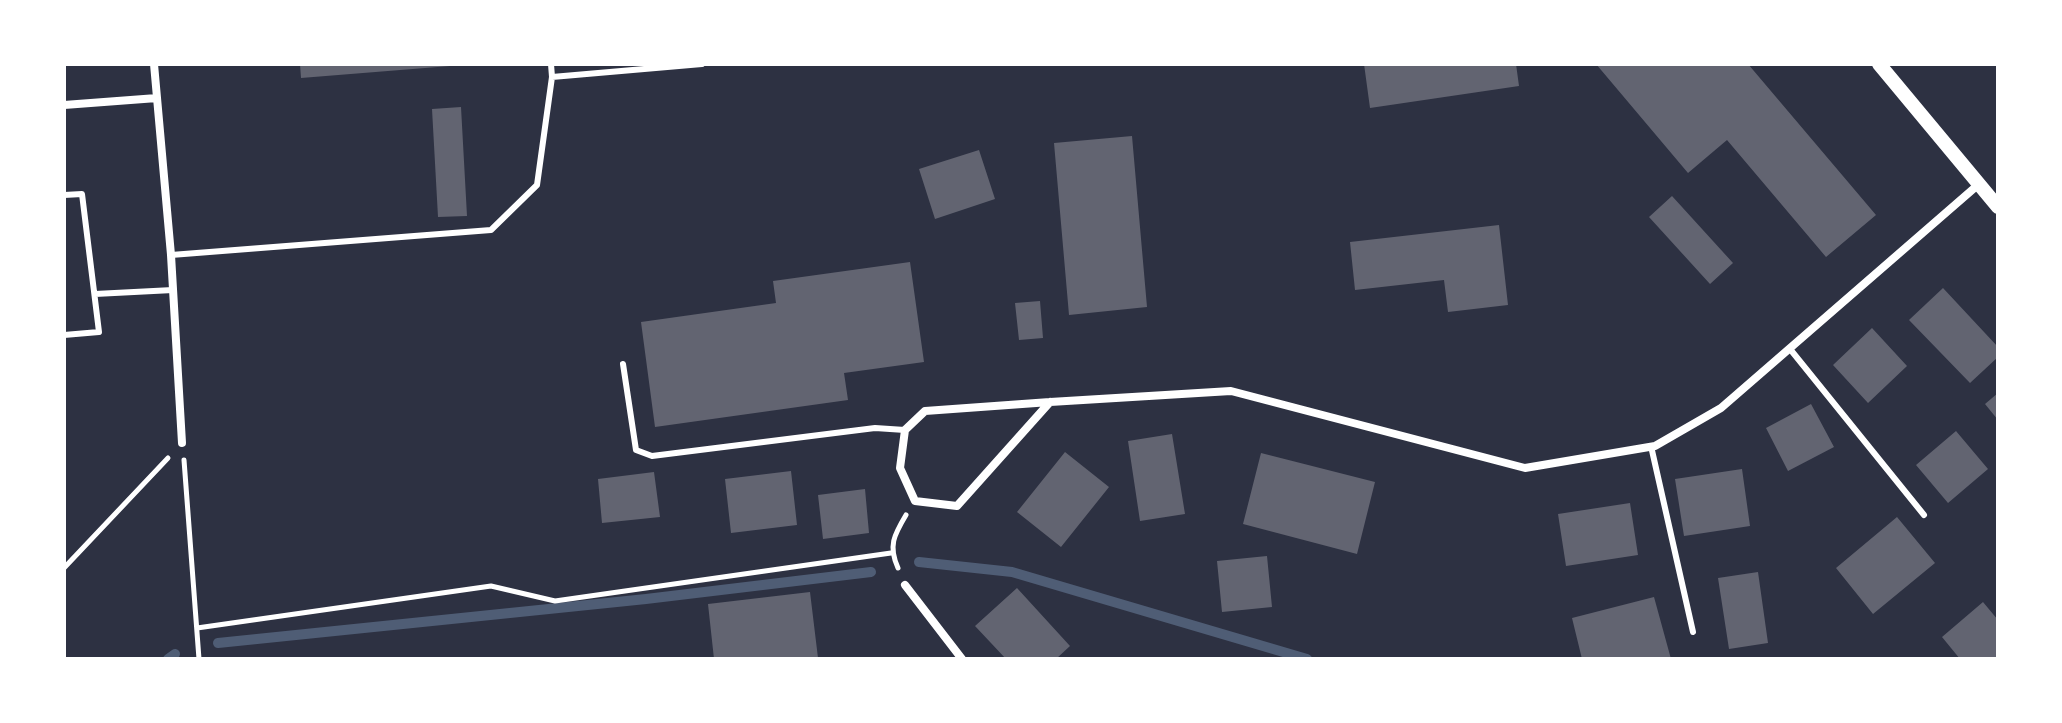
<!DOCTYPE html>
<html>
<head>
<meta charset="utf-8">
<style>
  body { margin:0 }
  #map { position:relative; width:2062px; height:723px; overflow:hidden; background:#2d3142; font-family:Rubik,sans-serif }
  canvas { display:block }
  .frame { position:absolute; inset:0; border:66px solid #fff; pointer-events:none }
</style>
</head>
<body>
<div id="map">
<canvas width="2062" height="723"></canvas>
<div class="frame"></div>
</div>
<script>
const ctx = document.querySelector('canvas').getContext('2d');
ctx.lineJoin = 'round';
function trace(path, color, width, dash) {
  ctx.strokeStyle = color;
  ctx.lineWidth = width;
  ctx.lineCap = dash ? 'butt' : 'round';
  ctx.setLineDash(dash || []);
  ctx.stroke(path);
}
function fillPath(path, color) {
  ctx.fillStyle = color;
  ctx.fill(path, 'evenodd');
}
const stream = new Path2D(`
  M919,562L1012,572L1307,659
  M218,643L646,599L871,572
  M168,659L175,654`);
const building = new Path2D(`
  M300,64H450V66L301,78Z
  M1364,64H1516L1519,86L1370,108Z
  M1596,64H1748L1876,215L1826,257L1727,140L1688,173Z
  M461,107L467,216L438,217L432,109Z
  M1132,136L1147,307L1069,315L1054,143Z
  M979,150L995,199L935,219L919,169Z
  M1672,196L1733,263L1710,284L1649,217Z
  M1499,225L1508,305L1448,312L1444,280L1355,290L1350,242Z
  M910,262L924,362L844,373L848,400L655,427L641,322L776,303L773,281Z
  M1943,288L1998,347V357L1970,383L1909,320Z
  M1040,301L1043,338L1019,340L1015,303Z
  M1872,328L1907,366L1868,403L1833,365Z
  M1998,393V420L1985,404Z
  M1811,404L1834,447L1788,471L1766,428Z
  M1956,431L1988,469L1948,503L1916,465Z
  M1172,434L1185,514L1140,521L1128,441Z
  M1065,452L1109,487L1061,547L1017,512Z
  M1261,453L1375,482L1357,554L1243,524Z
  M1742,469L1750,526L1684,536L1675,479Z
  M791,471L797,525L731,533L725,479Z
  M654,472L660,517L602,523L598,479Z
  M865,489L869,533L823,539L818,495Z
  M1630,503L1638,555L1566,566L1558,514Z
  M1897,517L1935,563L1873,614L1836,568Z
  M1267,556L1272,607L1222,612L1217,561Z
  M1758,572L1768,643L1729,649L1718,578Z
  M1017,588L1070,646L1056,659H1006L975,626Z
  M810,592L818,658L714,659L708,604Z
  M1654,597L1671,659H1582L1572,618Z
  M1983,602L1998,620V659H1960L1942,637Z`);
const path = new Path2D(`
  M184,460L199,659
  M64,568L168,458
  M898,568C888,546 894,535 906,515
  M197,628L491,586L555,601L891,553`);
const service = new Path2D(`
  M552,77L702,64
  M64,195L82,194L99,332L64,335
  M171,255L491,230L537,185L552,77L551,64
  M95,294L173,290
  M1790,349L1924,515
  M623,364L636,450L652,456L875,428L905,430
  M1651,446L1693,632`);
const minor = new Path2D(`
  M154,64L171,255L182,443
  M64,105L157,98
  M1050,402L957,506L915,501L900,468L905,430L925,411L1050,402L1231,391L1525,468L1655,446L1721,408L1979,184
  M905,585L962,659`);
const tertiary = new Path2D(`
  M1879,64L1998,207`);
trace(stream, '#4f5d75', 10);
fillPath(building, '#626471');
trace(path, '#fff', 5);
trace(service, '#fff', 6);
trace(minor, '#fff', 8);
trace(tertiary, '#fff', 14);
</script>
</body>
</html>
